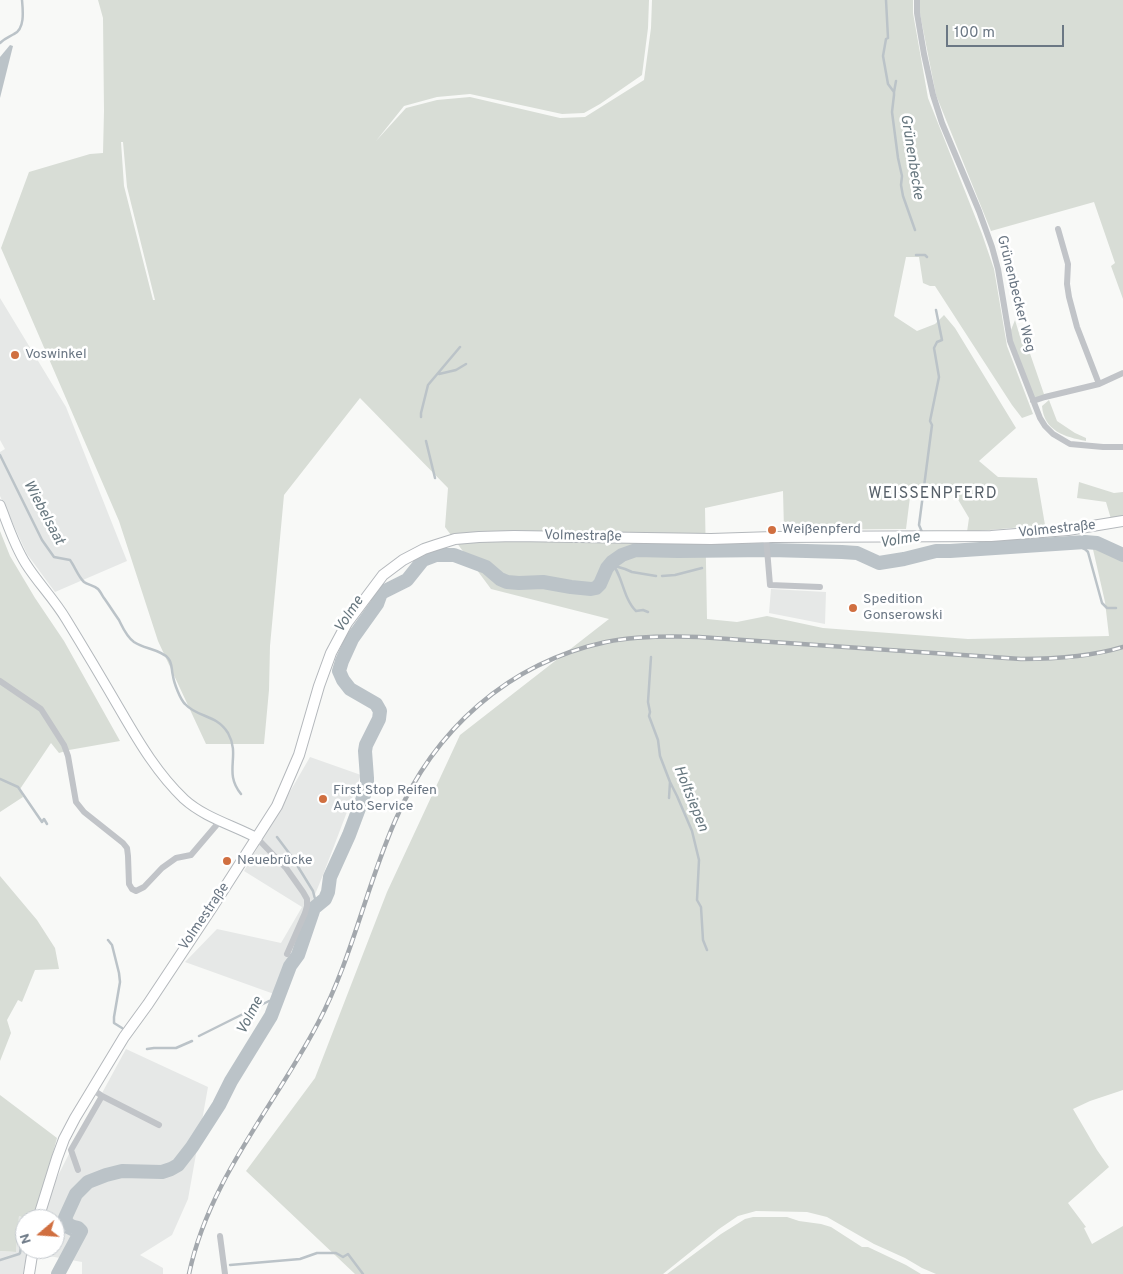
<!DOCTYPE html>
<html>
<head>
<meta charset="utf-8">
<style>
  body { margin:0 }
  #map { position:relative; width:1123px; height:1274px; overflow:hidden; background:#f8f9f7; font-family:Overpass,sans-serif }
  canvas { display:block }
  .north { position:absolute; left:15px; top:1209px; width:50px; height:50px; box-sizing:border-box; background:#fff; border:1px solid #c4c9ce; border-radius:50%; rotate:252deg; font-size:14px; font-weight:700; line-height:20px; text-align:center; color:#6b7784 }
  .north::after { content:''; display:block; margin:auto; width:18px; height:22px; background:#d06f40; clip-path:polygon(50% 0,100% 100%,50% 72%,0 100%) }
  .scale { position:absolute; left:946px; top:25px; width:118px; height:22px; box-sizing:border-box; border:2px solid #6b7784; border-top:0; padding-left:6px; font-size:15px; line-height:18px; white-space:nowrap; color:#6b7784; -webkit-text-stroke:4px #fff; paint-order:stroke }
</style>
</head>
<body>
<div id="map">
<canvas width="1123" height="1274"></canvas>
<div class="north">N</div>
<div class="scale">100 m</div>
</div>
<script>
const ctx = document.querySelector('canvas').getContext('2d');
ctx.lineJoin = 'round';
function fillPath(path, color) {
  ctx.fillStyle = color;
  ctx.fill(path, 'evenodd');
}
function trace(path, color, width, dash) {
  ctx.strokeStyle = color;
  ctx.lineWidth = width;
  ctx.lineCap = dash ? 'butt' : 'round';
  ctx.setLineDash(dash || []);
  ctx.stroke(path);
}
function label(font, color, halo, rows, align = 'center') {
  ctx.font = font + ' Overpass,sans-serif';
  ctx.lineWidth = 5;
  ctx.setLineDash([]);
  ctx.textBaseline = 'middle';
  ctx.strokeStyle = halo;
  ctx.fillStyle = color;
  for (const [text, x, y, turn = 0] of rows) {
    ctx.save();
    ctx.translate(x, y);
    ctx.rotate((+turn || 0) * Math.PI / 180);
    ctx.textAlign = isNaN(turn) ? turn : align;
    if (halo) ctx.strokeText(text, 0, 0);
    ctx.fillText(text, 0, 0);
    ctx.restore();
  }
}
const built = new Path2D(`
  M0,298L66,407L127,561L55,592L27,554L0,496V452L5,449L0,440Z
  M771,589L826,592L825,624L769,613Z
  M310,757L361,775L323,875L274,994L185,962L217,929L281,943L302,907L244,871Z
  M126,1049L208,1087L188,1199L172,1235L140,1255L163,1268V1274H82V1262L27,1252L23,1274H0V1251L16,1252L19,1216L27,1219H25V1249H55V1219H36L71,1150Z`);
const green = new Path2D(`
  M98,0H649L648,28L642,75L600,104L584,113L562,114L470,94L437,97L404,106L376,141L406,108L437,100L470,97L560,118L585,117L644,80L651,28L652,0H913V13L928,98L982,234L994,269L1007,346L1033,414L1022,418L1012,405L935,286H930L923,283L919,257H906L894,316L917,331L935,324L944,315L955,328L1016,428L979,461L998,477L1037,478L1045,525L967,532L969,518L950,486L911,489L906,529L784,530L783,491L705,508L707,619L737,622L767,616L823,628L968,639L1109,636L1105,602L1092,545H1107L1123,550V1090L1090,1101L1073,1109L1097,1150L1109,1167L1068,1203L1086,1227L1084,1228L1092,1244L1123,1226V1274H936L922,1268L905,1258L874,1244L827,1217L807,1212L756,1211L738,1216L719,1229L663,1274H355L246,1171L315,1078L387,892L460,735L609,619L491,589L445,527L448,488L360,398L284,495L270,646L269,690L264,744H206L158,641L119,521L1,248L29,172L90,154L103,153L104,111L103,18ZM121,142H123L127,187L155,300H153L124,186Z
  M920,0H1123V299L1111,266L1115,263L1094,202L991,231L936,95L920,14Z
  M1015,320L1021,340L1025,339L1045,397L1035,400L1009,335Z
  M1049,400L1057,421L1075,433L1086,438V441C1065,437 1044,431 1042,406Z
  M1079,482L1114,493L1123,492V516L1111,519L1106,502L1077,498Z
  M0,531L10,556L35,598L64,641L120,741L69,750L59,753L51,743L20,789L23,797L0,812Z
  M0,876L37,920L55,948L59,969L35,970L22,1002L18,1000L7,1020L11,1033L0,1061Z
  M0,1095L57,1138L35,1219H27L19,1216L16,1252L0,1251Z
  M753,1217H787L799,1221L821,1224L831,1227L862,1247H868L906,1265L921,1274H667L721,1234L745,1219Z`);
const water = new Path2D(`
  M10,45L13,46L0,98V57Z`);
const stream = new Path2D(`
  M886,0L888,38L886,39L883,56L888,84L894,92V95L892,112L898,158L902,176L901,185L903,196L915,230
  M0,43C5,38 9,37 14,34C25,29 23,11 22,0
  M894,92L896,81
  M916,255H925L927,257
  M439,374L456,370L466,364
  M421,417V413L428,385L460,347
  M426,441L435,478
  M0,455L42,540L54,557L70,560C75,567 78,576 84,582C88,585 94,585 98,589C100,591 102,595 104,598C109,605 114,613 119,620C123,628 126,636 134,642C144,649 160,649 168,658C173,664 171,669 173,676C174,683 180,699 185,704C198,718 216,714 228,733C241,756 223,772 241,794
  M922,532L919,525L932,425L930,421L939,377L934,348L937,342L942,340L936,310
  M1073,543L1086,550L1088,552L1102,603L1107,608H1116
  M918,552L919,556
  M611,563C622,572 623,599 636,611L643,610L648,612
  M615,566L625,569L632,572L656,576
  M662,576L675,575L702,568
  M651,657L648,702L650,712L649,716L658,740L660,756L670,782L677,796L692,831L699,860L697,900L701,907L703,940L707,950
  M0,779L18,787L42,822L44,819L47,824
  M669,798L670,782
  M277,837L292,857L313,891L315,899L314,908
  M108,940L112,945L119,973L120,982L114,1017V1023L122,1028
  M199,1036L269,1001H277
  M147,1049L154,1048H176L192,1041
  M55,1227L78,1238
  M0,1260L19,1254L20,1253L25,1220
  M230,1265L300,1259L317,1253H336L343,1257L348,1254L363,1274`);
const river = new Path2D(`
  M58,1274L81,1231L78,1228C71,1227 67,1225 65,1218L76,1194L88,1182L106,1175L122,1171L162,1172L171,1169L178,1165L192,1147L219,1105L231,1081L271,1016L290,966L298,955L314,908L325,899L328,892L330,877L349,835L367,787V778L365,751L366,745L379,719L380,711L376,704L350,689L343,680L339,671L342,661L352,639L377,604L381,593L407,580L423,560L436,555H454L486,567L500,579L507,582L519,583L543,582L571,587L591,589L596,588L600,584L607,568L612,562L622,555L636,550L678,551L771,550L842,552L857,553L879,563L904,559L936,551H950L1085,542L1097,543L1123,555`);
const minor = new Path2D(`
  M917,0V13L924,54L933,95L942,123L979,211L992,247L998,269L1010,341L1040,418L1045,426L1053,434L1070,444L1103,447H1123
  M1058,229L1068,264L1067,284L1069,297L1077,327L1099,384
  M1033,401L1045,397L1099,384L1123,373
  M766,537L770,585L820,587
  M0,681L41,709L64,745L68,756L76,802L84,812L123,843L127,848L128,856L129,884L132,889L136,891L144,887L162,868L176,858L191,855L220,821
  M257,838L286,868L303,892L307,899V906L305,913L287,954
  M92,1089L102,1096L159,1125
  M78,1170L71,1150L102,1096
  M220,1236L225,1274`);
const secondary = new Path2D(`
  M0,505C8,525 14,545 26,564C38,583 54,599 66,619C85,650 104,682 122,713C140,744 158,774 184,799C205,818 233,825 257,838`);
const primary = new Path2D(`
  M38,1219L57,1158L64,1139L75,1118L124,1037L148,1004L213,906L277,806L299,755L319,686L331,653L347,623L383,575L403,560L424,549L436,545L455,539L479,537L514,536L711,539L773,537L991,536L1068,530L1123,521
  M29,1274L33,1249`);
const rail = new Path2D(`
  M189,1274C209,1179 274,1107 318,1023C352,959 366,887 395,821C434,730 508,663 606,642C637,636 667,636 699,637L1021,659C1056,659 1090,657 1123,647`);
const markers = [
  [15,355,5,"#d06f40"],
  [772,530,5,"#d06f40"],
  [853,608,5,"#d06f40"],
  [323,799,5,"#d06f40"],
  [227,861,5,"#d06f40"]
];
const streetNames = [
  ["Grünenbecker Weg",1015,294,76],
  ["Volmestraße",1057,530,-6],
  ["Volmestraße",583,537,1],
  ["Volmestraße",205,917,-56]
];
const poiNames = [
  ["Voswinkel",25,355],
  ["Weißenpferd",782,530],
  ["Spedition",863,600],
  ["Gonserowski",863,616],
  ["First Stop Reifen",333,791],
  ["Auto Service",333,807],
  ["Neuebrücke",237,861]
];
const waterNames = [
  ["Grünenbecke",911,157,81],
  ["Wiebelsaat",43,513,62],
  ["Volme",900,541,-10],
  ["Volme",350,615,-57],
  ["Holtsiepen",690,799,68],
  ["Volme",251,1016,-63]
];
const quarterNames = [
  ["WEISSENPFERD",933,495]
];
fillPath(built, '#e6e8e7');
fillPath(green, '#d8ddd6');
fillPath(water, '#bbc3c8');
trace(stream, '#bbc3c8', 2.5);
trace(river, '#bbc3c8', 14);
trace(secondary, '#b3b8bc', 11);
trace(primary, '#b4b8bc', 12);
trace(minor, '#c1c4c8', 6);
trace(secondary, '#fff', 9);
trace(primary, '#fff', 10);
trace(rail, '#a3a8ad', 4.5);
trace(rail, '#fff', 2.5, [8]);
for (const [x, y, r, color] of markers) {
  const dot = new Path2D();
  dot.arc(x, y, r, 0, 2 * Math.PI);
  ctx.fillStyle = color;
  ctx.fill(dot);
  trace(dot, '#fff', 2);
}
label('14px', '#6b7784', '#fff', streetNames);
label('14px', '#6b7784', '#fff', poiNames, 'left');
label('italic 15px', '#67777f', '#fff', waterNames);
ctx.letterSpacing = '1px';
label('16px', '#58616a', '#fff', quarterNames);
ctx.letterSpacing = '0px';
</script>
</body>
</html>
